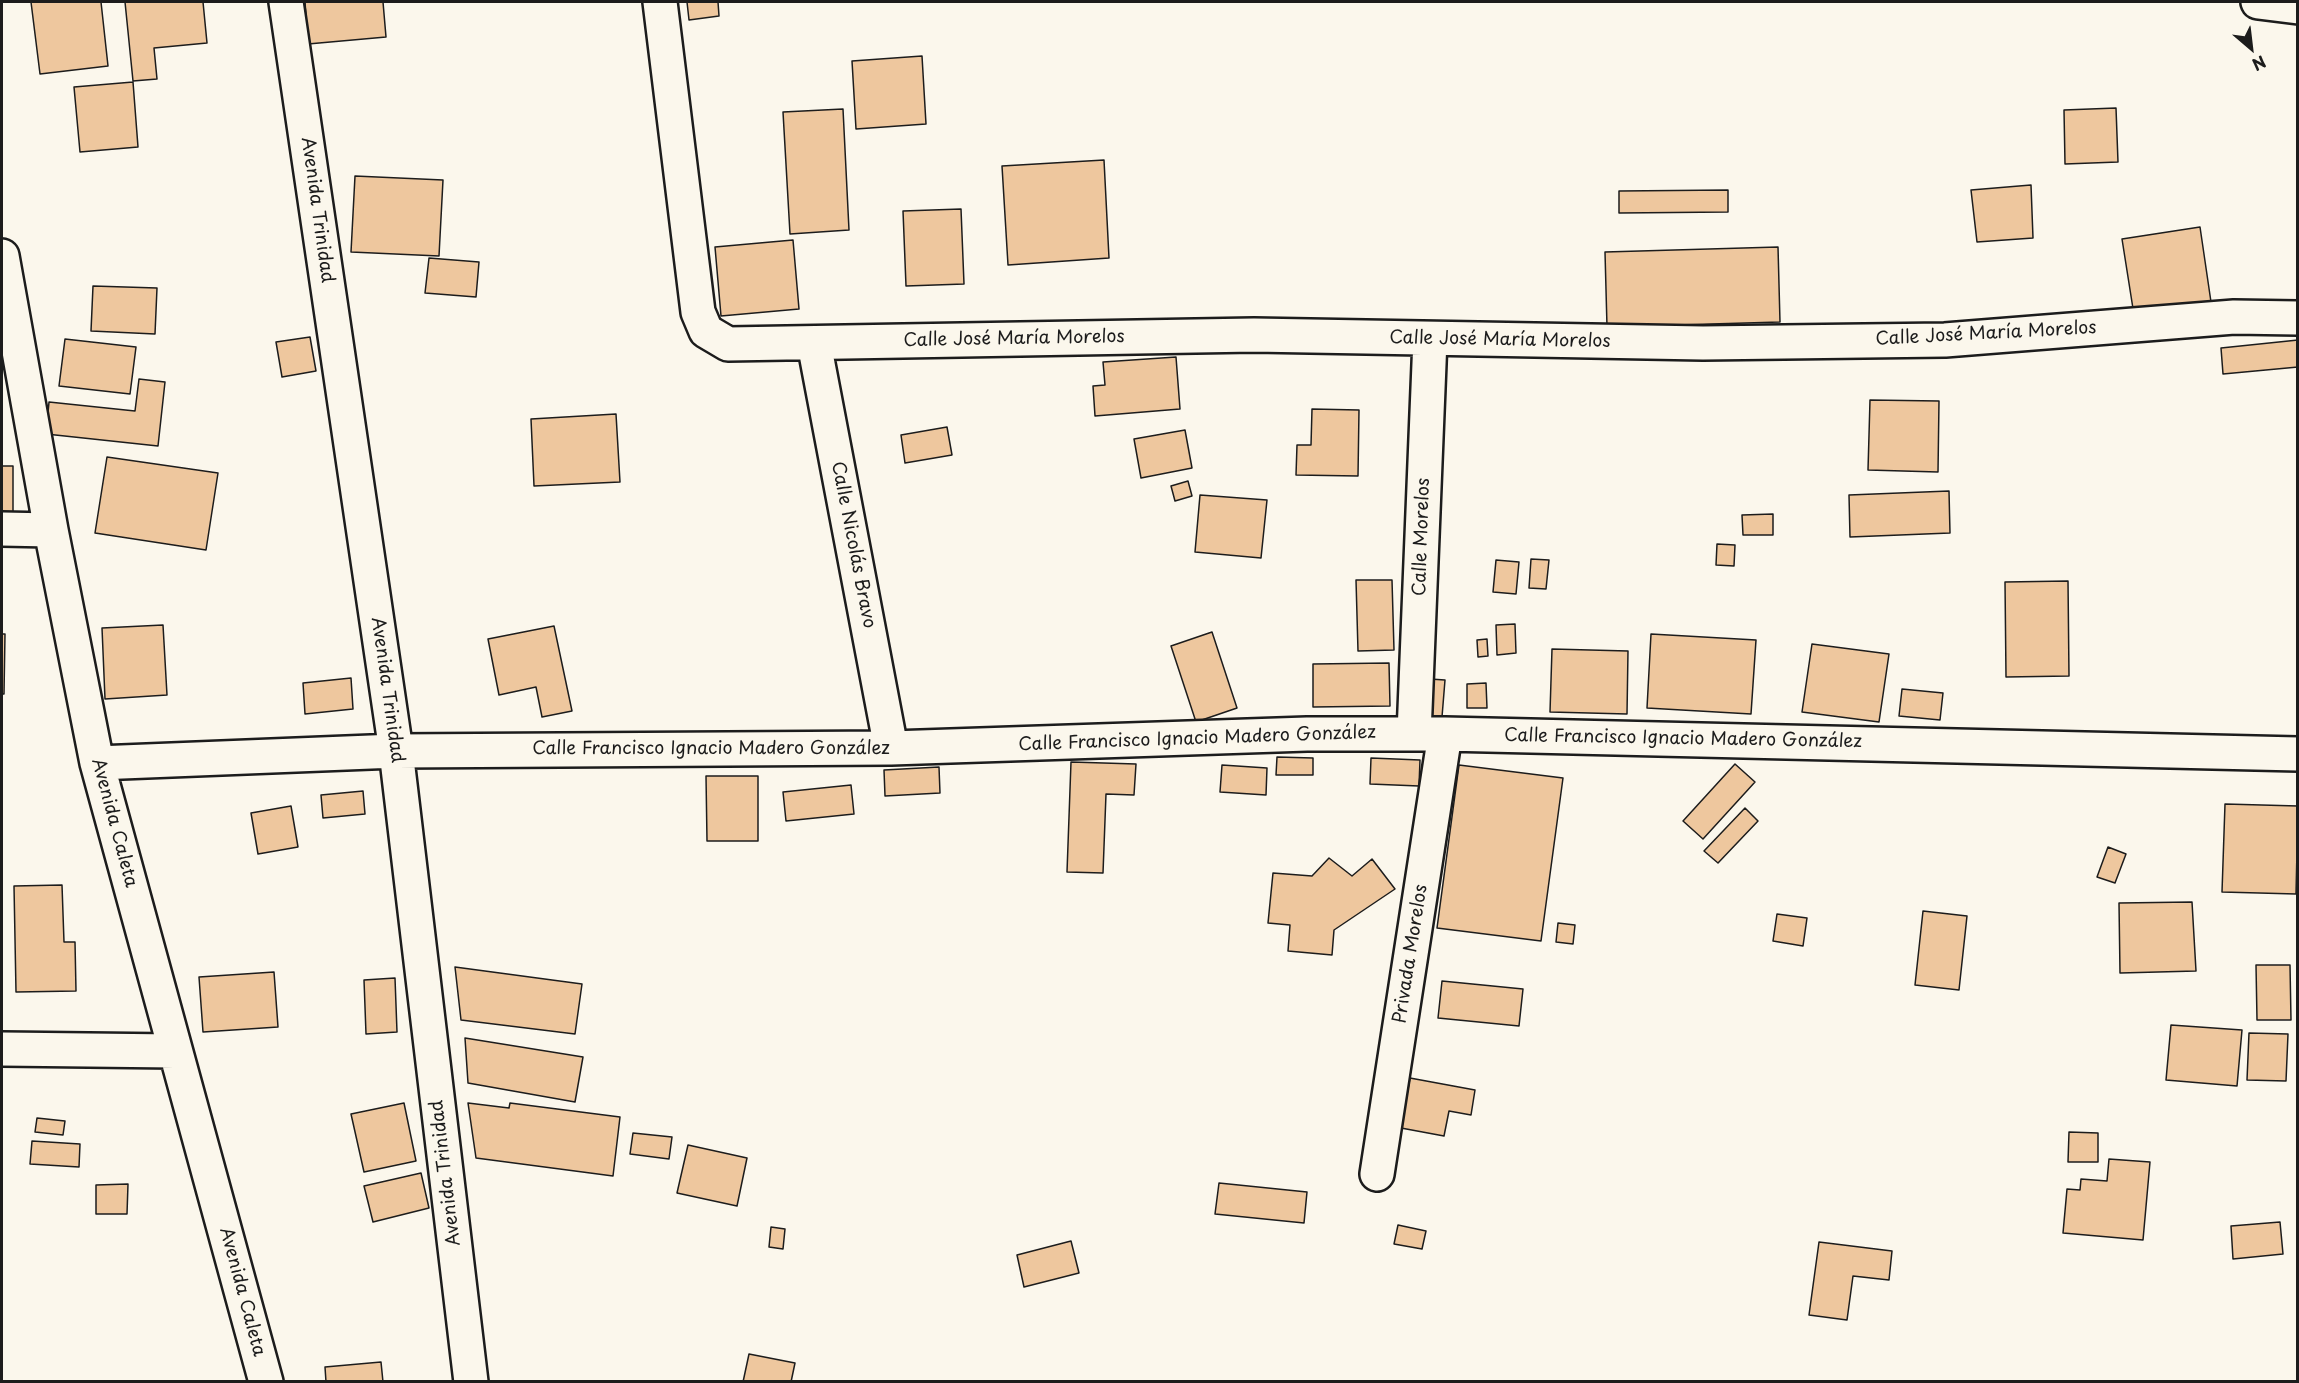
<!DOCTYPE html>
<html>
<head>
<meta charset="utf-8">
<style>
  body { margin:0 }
  #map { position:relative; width:2299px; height:1383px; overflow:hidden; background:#fbf7ec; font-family:"Playpen Sans",sans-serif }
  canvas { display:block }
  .frame { position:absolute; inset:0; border:3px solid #1c1c1c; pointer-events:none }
  .north { position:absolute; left:2221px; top:18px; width:60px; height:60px; -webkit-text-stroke:4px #fbf7ec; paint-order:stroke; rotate:152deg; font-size:16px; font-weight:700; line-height:24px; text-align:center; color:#1c1c1c }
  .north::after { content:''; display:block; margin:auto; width:21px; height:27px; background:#1c1c1c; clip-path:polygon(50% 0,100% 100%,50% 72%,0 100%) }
</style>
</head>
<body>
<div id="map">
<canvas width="2299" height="1383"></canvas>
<div class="frame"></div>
<div class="north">N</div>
</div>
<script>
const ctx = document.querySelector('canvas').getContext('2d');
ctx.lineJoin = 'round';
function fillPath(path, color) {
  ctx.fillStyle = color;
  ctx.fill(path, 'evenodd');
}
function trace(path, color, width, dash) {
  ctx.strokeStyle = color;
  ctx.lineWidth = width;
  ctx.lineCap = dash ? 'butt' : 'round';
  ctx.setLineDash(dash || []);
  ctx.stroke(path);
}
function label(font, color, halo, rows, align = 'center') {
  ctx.font = font + ' "Playpen Sans",sans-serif';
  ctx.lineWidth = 5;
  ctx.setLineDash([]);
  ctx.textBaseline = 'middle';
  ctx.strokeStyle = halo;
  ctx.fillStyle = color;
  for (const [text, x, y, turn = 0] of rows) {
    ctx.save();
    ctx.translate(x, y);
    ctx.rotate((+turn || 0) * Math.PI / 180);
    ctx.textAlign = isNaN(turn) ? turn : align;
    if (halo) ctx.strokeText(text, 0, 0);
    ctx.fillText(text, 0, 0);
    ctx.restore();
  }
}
const building = new Path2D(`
  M31,2H101L108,66L40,74Z
  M125,2H203L207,43L154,48L157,79L133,81Z
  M305,2H383L386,37L308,44Z
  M687,2H718L719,16L689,20Z
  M922,56L926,124L856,129L852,61Z
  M133,82L138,147L80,152L74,87Z
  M2116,108L2118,162L2065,164L2064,110Z
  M843,109L849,230L790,234L783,112Z
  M1104,160L1109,258L1008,265L1002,166Z
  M355,176L443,180L439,256L351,252Z
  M2031,185L2033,238L1977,242L1971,190Z
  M1728,190V212L1619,213V191Z
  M961,209L964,284L906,286L903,211Z
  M2200,227L2211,302L2134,315L2122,239Z
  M793,240L799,309L721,316L715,247Z
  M1778,247L1780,322L1607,327L1605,252Z
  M429,258L479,262L476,297L425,293Z
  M93,286L157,288L155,334L91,331Z
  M310,337L316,371L282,377L276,342Z
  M65,339L136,347L130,394L59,386Z
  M2298,340V367L2223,374L2221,348Z
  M1176,357L1180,409L1095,416L1093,386L1105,385L1103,362Z
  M139,379L165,382L158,446L46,434L49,402L135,411Z
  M1870,400L1939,401L1938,472L1868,470Z
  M1312,409L1359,410L1358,476L1296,475L1297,445H1311Z
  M616,414L620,482L534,486L531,419Z
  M947,427L952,455L905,463L901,435Z
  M1185,430L1192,468L1141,478L1134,439Z
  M107,457L218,473L206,550L95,533Z
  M2,466H13V513H2Z
  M1188,481L1192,496L1175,501L1171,486Z
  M1949,491L1950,533L1850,537L1849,495Z
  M1200,495L1267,500L1261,558L1195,552Z
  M1773,514V535H1743L1742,515Z
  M1717,544L1735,545L1734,566L1716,565Z
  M1531,559L1549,560L1546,589L1529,588Z
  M1496,560L1519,562L1516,594L1493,592Z
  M1356,580H1392L1394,650L1358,651Z
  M2068,581L2069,676L2006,677L2005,582Z
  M1515,624L1516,653L1497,655L1496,625Z
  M163,625L167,695L105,699L102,628Z
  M554,626L572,711L542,717L536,687L499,695L488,639Z
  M1212,632L1237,708L1196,722L1171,646Z
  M2,634H5L4,694H2Z
  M1651,634L1756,640L1751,714L1647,708Z
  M1487,639L1488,656L1478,657L1477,640Z
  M1812,644L1889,654L1879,722L1802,712Z
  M1552,649L1628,651L1627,714L1550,712Z
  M1389,663L1390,706L1313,707V664Z
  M351,678L353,709L305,714L303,683Z
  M1430,679L1445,680L1442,717L1427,716Z
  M1486,683L1487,708H1467V684Z
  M1902,689L1943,693L1940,720L1899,716Z
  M1277,757L1313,758V775H1276Z
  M1371,758L1420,760L1419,786L1370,784Z
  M1071,762L1136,764L1134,795L1106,794L1103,873L1067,872Z
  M1735,764L1755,782L1703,839L1683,821Z
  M1222,765L1267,768L1266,795L1220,792Z
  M1459,765L1563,778L1541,941L1437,928Z
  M939,767L940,793L885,796L884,770Z
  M706,776H758V841H707Z
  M851,785L854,814L786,821L783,792Z
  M363,791L365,814L323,818L321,795Z
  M2225,804L2298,806L2296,894L2222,892Z
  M291,806L298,847L258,854L251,813Z
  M1745,808L1758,821L1718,863L1704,851Z
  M2108,847L2126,854L2115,883L2097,877Z
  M1329,858L1352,876L1372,859L1395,889L1334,930L1332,955L1288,951L1290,925L1268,923L1273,873L1312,876Z
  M62,885L64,942H75L76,991L16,992L14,886Z
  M2192,902L2196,971L2120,973L2119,903Z
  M1923,911L1967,916L1959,990L1915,985Z
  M1777,914L1807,918L1803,946L1773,941Z
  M1558,923L1575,925L1573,944L1556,942Z
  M2256,965H2290L2291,1020H2257Z
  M455,967L582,984L575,1034L461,1020Z
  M274,972L278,1027L203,1032L199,977Z
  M395,978L397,1032L366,1034L364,980Z
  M1442,981L1523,989L1519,1026L1438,1018Z
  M2171,1025L2242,1030L2237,1086L2166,1080Z
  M2249,1033L2288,1034L2286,1081L2247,1080Z
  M465,1038L583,1057L575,1102L468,1083Z
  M1410,1078L1475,1090L1471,1115L1449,1111L1444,1136L1401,1128Z
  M404,1103L416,1161L364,1172L351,1114Z
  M468,1103L509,1108L510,1103L620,1117L613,1176L476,1158Z
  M37,1118L65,1121L63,1135L35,1132Z
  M2069,1132L2098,1133V1162H2068Z
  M633,1133L672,1137L669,1159L630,1154Z
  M32,1141L80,1144L79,1167L30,1164Z
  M688,1145L747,1158L737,1206L677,1193Z
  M2109,1159L2150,1162L2143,1240L2063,1233L2067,1189L2080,1190L2081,1179L2107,1181Z
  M421,1173L429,1208L373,1222L364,1186Z
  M1219,1183L1307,1192L1304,1223L1215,1214Z
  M128,1184L127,1214H96V1185Z
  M2280,1222L2283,1254L2233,1259L2231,1226Z
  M1398,1225L1426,1231L1422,1249L1394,1244Z
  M771,1227L785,1229L783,1249L769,1247Z
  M1071,1241L1079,1273L1024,1287L1017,1255Z
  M1819,1242L1892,1251L1889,1280L1853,1276L1847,1320L1809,1315Z
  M749,1354L795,1363L791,1382H743Z
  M381,1362L383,1382H326L325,1367Z`);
const minor = new Path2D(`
  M286,2L396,751L471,1382
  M660,2L698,312L706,331L728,344L1254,335L1703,343L1945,340L2234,317L2298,318
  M2,256L51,530L97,763L266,1382
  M814,343L891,748
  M2,529L51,530
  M1414,734L1430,339
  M97,763L396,751L891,748L1307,734H1445L2298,754
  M2,1049L175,1051
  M1377,1174L1445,734`);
const tertiary = new Path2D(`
  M2258,2L2298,7`);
const streetNames = [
  ["Avenida Trinidad",317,210,82],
  ["Calle José María Morelos",1986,334,-3],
  ["Calle José María Morelos",1014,339,-1],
  ["Calle José María Morelos",1500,340,1],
  ["Calle Morelos",1422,537,-88],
  ["Calle Nicolás Bravo",853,545,79],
  ["Avenida Trinidad",387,690,82],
  ["Calle Francisco Ignacio Madero González",1197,739,-2],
  ["Calle Francisco Ignacio Madero González",1683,739,1],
  ["Calle Francisco Ignacio Madero González",711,749],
  ["Avenida Caleta",114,823,75],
  ["Privada Morelos",1411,954,-81],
  ["Avenida Trinidad",446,1173,-97],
  ["Avenida Caleta",242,1292,75]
];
fillPath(building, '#eec79e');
trace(building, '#1c1c1c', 1.5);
trace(minor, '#1c1c1c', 38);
trace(tertiary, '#1c1c1c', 38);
trace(minor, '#fbf7ec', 33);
trace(tertiary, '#fbf7ec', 33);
label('18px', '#1c1c1c', '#fbf7ec', streetNames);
</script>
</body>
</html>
